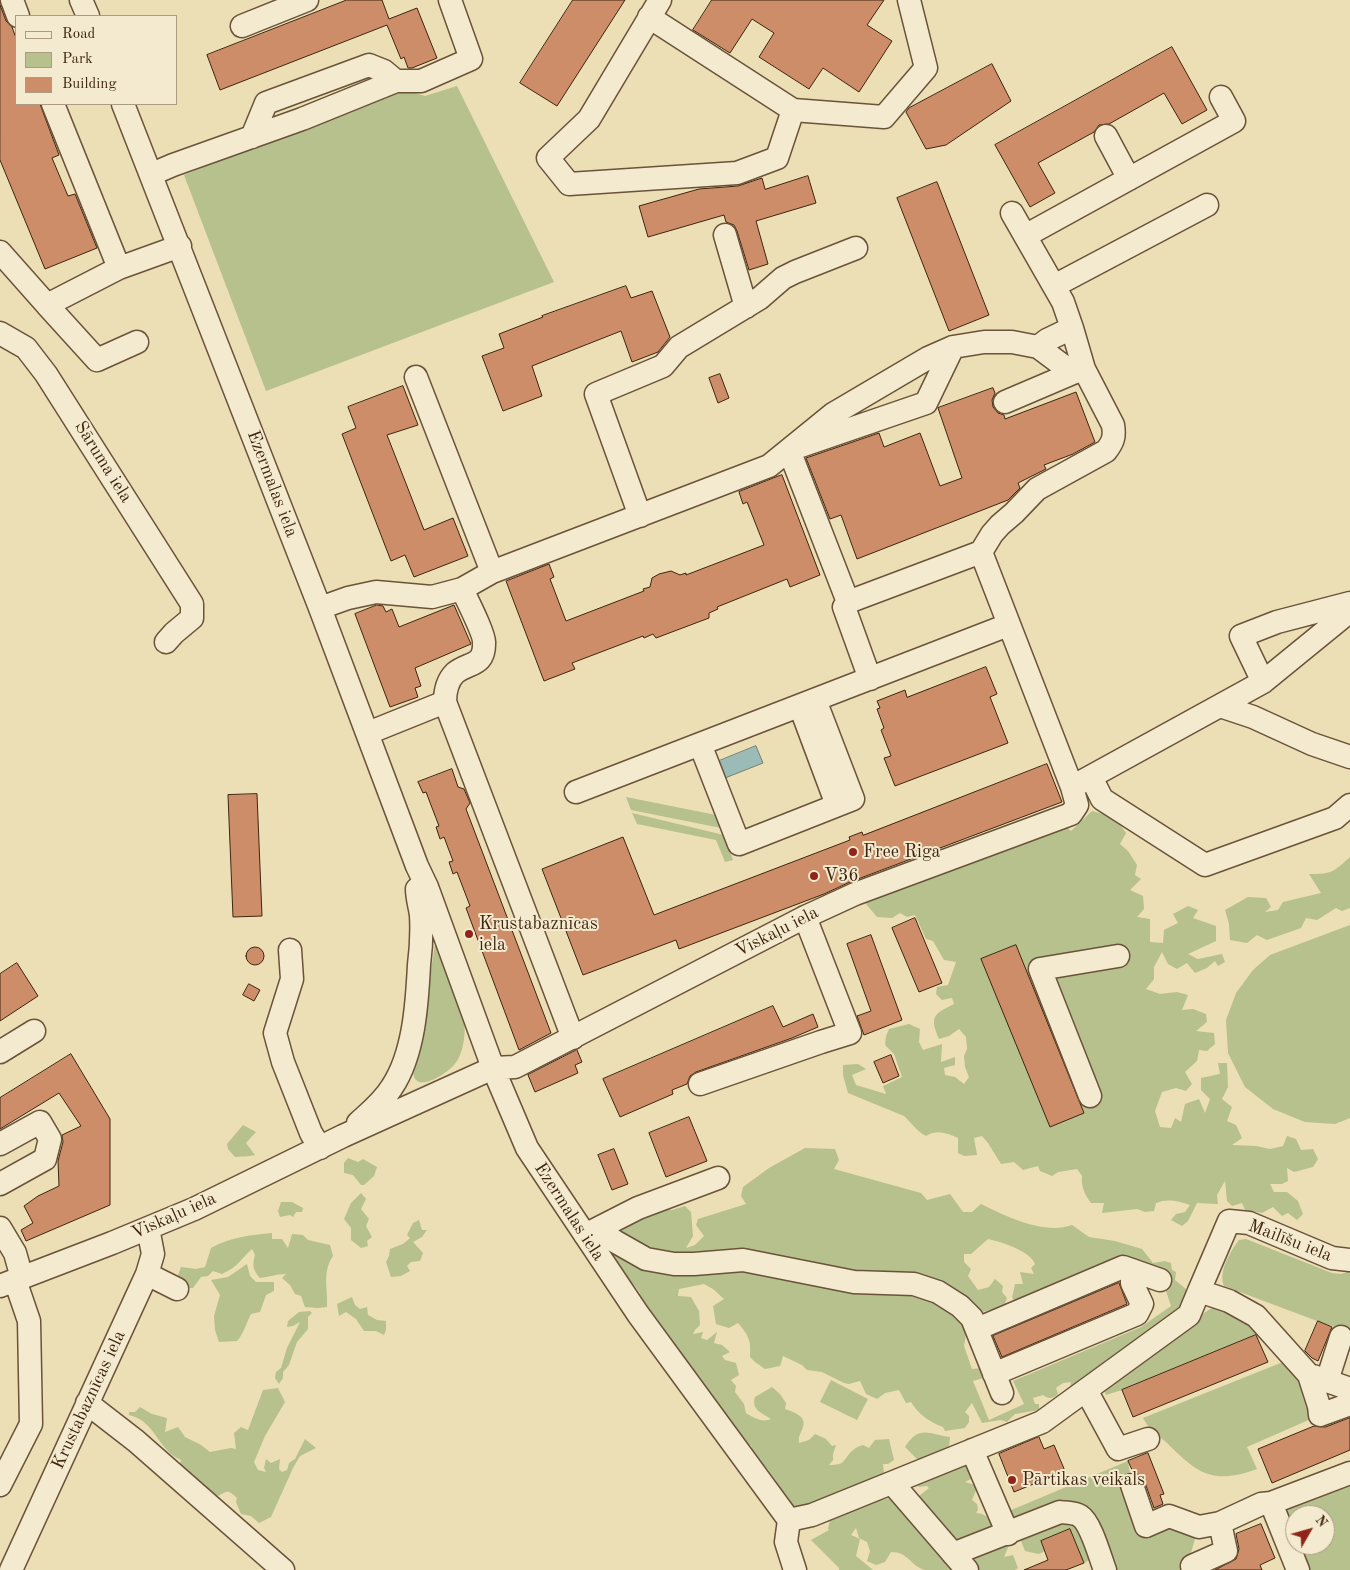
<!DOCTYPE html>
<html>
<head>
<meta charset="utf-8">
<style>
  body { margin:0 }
  #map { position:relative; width:1350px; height:1570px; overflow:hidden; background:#ecdeb5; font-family:"Old Standard TT",serif }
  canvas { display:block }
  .legend { position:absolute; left:15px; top:15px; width:162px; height:90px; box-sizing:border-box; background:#f3eacf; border:1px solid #ab9b83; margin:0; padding:6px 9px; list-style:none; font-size:15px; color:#3e2510 }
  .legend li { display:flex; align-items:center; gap:10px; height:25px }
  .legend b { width:25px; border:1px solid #ab9b83 }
  .north { position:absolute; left:1285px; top:1505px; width:50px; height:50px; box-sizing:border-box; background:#f3eacf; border:1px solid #ab9b83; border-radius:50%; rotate:52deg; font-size:14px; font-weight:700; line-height:20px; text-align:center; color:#3e2510 }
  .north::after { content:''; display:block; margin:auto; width:18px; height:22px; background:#8f2418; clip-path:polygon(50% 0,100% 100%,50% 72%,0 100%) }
</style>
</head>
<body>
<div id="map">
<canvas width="1350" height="1570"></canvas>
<ul class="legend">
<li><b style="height:6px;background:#f3eacf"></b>Road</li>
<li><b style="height:14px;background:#b6c18e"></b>Park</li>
<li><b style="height:14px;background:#cd8d68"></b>Building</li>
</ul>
<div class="north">N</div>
</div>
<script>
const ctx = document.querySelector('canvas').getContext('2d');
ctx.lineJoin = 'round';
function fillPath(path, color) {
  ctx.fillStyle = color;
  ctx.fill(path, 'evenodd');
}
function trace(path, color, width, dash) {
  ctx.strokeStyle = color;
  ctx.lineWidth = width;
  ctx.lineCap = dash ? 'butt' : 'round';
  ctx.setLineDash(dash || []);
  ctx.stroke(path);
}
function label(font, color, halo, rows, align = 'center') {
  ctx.font = font + ' "Old Standard TT",serif';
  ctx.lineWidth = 4;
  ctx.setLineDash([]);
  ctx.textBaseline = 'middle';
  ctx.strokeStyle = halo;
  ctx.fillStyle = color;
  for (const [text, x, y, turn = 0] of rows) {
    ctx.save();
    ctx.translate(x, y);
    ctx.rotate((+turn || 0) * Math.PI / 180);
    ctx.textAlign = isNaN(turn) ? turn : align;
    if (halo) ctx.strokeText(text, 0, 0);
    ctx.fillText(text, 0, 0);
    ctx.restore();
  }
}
const green = new Path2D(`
  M457,86L554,282L266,391L184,175L400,88L425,96Z
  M626,797L721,816V828L631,810Z
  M1092,811L1115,817L1126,833L1120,844L1128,851L1137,865L1135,875L1141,879L1130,890L1143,896L1144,909L1137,917L1150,919V942L1163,943L1164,930L1178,923L1173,914L1188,906L1198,910L1193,918L1216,926V941L1188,954L1198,959L1222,954L1225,962L1218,966L1215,961L1207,968L1195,973L1187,963L1177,969L1168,964L1162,952L1154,967V979L1146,989L1160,994L1177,992L1188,995L1182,1010L1193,1009L1206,1014L1207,1022L1196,1031L1214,1033L1215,1044L1207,1051L1199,1050L1197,1061L1185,1072L1192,1084L1186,1091L1176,1088L1162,1092L1155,1111L1160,1127L1171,1128L1175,1118L1181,1122L1185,1104L1199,1099L1205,1113L1210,1099L1201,1090V1078L1220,1074L1218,1063H1227L1228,1087L1222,1099L1232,1107L1227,1121L1236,1125L1242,1138L1232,1145L1256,1146L1270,1149L1283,1146L1287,1136L1296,1139L1301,1150L1313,1149L1318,1159L1313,1167L1294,1172L1287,1168L1288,1181L1282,1184H1270L1274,1192H1287L1298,1201L1303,1214L1297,1220L1288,1213L1282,1216L1273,1207L1262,1213L1245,1210L1242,1203L1232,1206L1227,1201L1225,1181L1217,1195L1218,1204L1197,1203L1188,1221L1182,1226L1171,1220L1176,1214L1185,1212L1190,1205C1178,1201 1168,1198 1156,1203L1154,1211L1145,1212L1137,1209L1102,1213L1104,1203H1091C1085,1195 1081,1187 1082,1176L1077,1169L1058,1172L1052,1176L1040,1171L1038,1166L1023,1170L1014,1162L1001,1164L988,1143L982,1136L974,1138L977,1155L964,1156L958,1153V1138C947,1133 937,1129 926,1136C916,1131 912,1123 904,1116L848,1093L843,1075V1065L858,1064L866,1069L852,1075L856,1085L886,1094L883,1086L902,1077L894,1054L885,1045L886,1036L889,1029L909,1024L920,1029L919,1042L923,1050L942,1044L941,1062L955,1057V1065L944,1068L945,1075L955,1077L964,1084L969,1077L965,1067L964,1056L967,1049L966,1037L959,1029L949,1036L939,1039C929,1016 934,1014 954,1004L952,998L942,1000L936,994L937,987L948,985L956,962L944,960L933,941L926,939L915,915L907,917L900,913L892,918L877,917L866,904L863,894L1063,824L1071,831Z
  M632,813L724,835L733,860L725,862L716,840L637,824Z
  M1350,857V908L1342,911L1336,908L1317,920L1306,918L1301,928L1267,940L1257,935L1247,943L1230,940L1229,924L1225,910L1248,897L1266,898L1271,907L1265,912L1278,910L1283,902L1321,893L1309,874C1333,874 1333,872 1350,857Z
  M1350,925V1118L1335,1124L1305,1122L1273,1109L1245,1087L1228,1053L1226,1020L1236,993L1253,970L1270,955Z
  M435,944C445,965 460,994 464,1018C466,1032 464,1054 454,1065C447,1073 414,1096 413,1071C413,1059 419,1046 422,1034C427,1004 430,974 435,944Z
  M243,1125L256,1132L246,1143L255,1155C248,1157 242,1156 235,1157L228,1149L227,1144Z
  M805,1148L835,1149L839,1160L834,1169L921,1193L927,1200L950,1194L963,1212H972L981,1204C1007,1217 1044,1235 1072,1225L1089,1237L1115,1241L1142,1249L1153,1263L1165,1261L1171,1263L1172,1270L1176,1272L1175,1280L1187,1290L1182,1304L1174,1318L1073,1393L1070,1387L1071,1382L1063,1383L1056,1388L1058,1394C1052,1399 1049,1399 1043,1395L1033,1398L1035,1404H1039V1410L1015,1414L1007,1422L1001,1420L982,1423L972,1403L965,1412L969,1416V1422L965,1428L945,1431L943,1427C931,1423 918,1414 911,1402L906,1403L899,1390L885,1393L877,1399L866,1394L860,1381L849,1384L844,1383L822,1372L807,1370L802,1365L783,1356L780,1366L765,1369L755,1362L750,1357C751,1340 749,1336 738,1323L729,1328L716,1324L713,1306L724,1299L713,1289L704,1284L679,1289L678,1296L691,1297L699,1311L700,1325L695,1330L693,1334L703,1332L701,1338L707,1340L717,1332L714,1343L722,1345L730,1352L722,1356L725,1360L736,1363L739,1375L731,1380L736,1386L735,1392L744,1404L746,1413C754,1418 762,1423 771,1419C762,1413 751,1410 755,1397L772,1387L780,1394L786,1403L785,1409C793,1412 807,1416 803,1427C801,1434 798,1435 799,1443L809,1440L815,1434L826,1439L832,1446L836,1445L833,1454V1460L829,1465C846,1465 842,1461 852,1451C855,1448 859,1446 863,1445L869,1448L875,1440L889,1439L894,1460L888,1464H883L884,1474L858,1484L857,1490L880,1494L882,1500L914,1490L919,1496L929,1488L927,1486L919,1487L915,1482L923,1465L905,1447C920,1424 929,1435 950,1437L949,1447C961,1450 970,1467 977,1476L965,1482L978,1486L972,1500L977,1504L978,1510L976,1513C988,1514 991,1520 996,1531L972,1540L969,1570C958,1570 935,1570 925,1570C910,1566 909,1552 891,1552L885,1562L876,1565L867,1561L870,1551L867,1542L859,1538L856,1528L851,1535L860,1539L856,1556L873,1570H839V1568L811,1540L829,1530L828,1529L830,1520L795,1511L774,1486L776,1481L766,1467L761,1473L746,1454L752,1446L747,1445L637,1305L640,1293L634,1285L629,1287L593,1242L613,1225L636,1223L641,1212L659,1207L672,1210L685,1206L691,1212L693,1236L686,1248L695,1245L704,1236L696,1225L698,1219L746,1204L741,1196L743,1187L769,1168ZM988,1239C1002,1242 1030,1251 1035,1264L1031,1268L1034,1274L1020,1272L1023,1284H1015L1012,1298L1018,1304L1125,1262L1144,1289L1166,1291L1171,1306L1141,1327L1013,1381L1024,1404L989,1420L973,1381L987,1377L984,1368L972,1369L964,1346L968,1324L982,1312L1004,1306L1007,1298L1002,1292L1003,1286L995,1279L989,1287L978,1290L968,1276L971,1269L964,1262V1254H971Z
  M348,1158L358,1162L363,1159L377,1167L374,1176L364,1185H361L353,1175L344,1173V1163Z
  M361,1193L366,1199L361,1209L369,1219L366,1226L372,1237L367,1241L368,1246L361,1248L351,1240V1228L344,1219L351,1203Z
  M281,1202H292L303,1208L302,1212H296L293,1217L290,1215L280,1217L278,1211Z
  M419,1220L422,1230H427L422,1237L413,1242L423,1253L420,1261L411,1262L407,1266L410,1271L401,1276L391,1277L386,1262L389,1256L390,1249L403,1244L410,1238L407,1235L413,1223Z
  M272,1233V1239H282L288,1248L292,1234L303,1235L308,1240L330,1245L333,1256C322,1272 328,1288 327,1307L318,1308L305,1307L301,1296L295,1294L290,1285L282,1278L286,1274C275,1274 270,1277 260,1278C253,1270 252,1266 255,1255L252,1249C239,1261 239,1266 222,1274L213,1271L208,1276L201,1277L193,1288H182L176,1281L181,1267L196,1269L205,1267L211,1248C231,1237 250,1235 272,1233Z
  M1246,1239L1332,1273L1341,1274L1350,1271V1331L1325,1324L1224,1286C1218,1272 1230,1252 1239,1240Z
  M247,1264L250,1276L256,1282H274V1291L266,1295L260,1312L251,1314C246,1323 244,1333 237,1341L219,1342L215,1330L214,1316L220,1295L211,1280L228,1277Z
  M352,1297L355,1305L360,1309L367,1307L368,1315L377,1320L386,1321V1330L384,1335L376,1331H364L356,1319L346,1312L339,1316L337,1304Z
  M1217,1306H1225L1258,1332L1256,1335L1122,1390L1106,1395L1101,1384L1210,1309Z
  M310,1311L312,1313L308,1317V1329L297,1342L289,1365L283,1372V1378L279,1384L275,1378L276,1372L281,1368L287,1348L300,1322L293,1326L287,1327L288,1321L299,1312Z
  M1288,1360L1320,1415L1247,1447L1257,1469C1213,1485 1198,1474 1167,1443C1159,1436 1148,1428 1143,1418Z
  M831,1380L868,1399L857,1420L820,1402Z
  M278,1388L285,1402L265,1436L254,1462L258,1470L266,1472L264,1468L266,1459L271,1463L280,1459L279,1469L282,1472L287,1470L289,1463L295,1459L305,1439L316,1448L300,1456L293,1468L271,1517L259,1523L251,1516L241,1514L236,1502L237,1498C228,1490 229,1490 218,1496L203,1487L193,1474L179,1468L181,1460C158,1451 156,1421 129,1415V1412H135L140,1407L152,1414L167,1418L165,1432L178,1427L185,1437L201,1445L210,1452L231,1448L236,1449L234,1433L241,1427L248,1430L263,1390Z
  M1128,1461L1130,1474L1127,1482L1133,1502L1197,1532L1188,1563L1190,1570H1114L1095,1557L1084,1563L1070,1529L1041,1541L1045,1551L1039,1554L1025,1551L1009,1511Z
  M1350,1483V1570H1305L1283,1519L1286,1509ZM1295,1515H1325V1545H1295Z
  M1010,1543L1004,1557L1013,1555L1018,1568L1015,1570H976L972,1564L977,1556Z`);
const water = new Path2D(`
  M756,746L763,763L725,778L719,761Z`);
const building = new Path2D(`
  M347,0H382L389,19L417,8L437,58L412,68H408L404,57L401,59L387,25L220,90L207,55Z
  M573,0H625L557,106L520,83Z
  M712,0H884L867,25L892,41L859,92L823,68L809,89L759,57L774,33L752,19L730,53L693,30Z
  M0,5L6,21L12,27L16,38V104H40L59,155L52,158L68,196L75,194L97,248L45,269L0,160Z
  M1172,47L1207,110L1182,124L1164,93L1109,124L1099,125L1094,132L1038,163L1055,193L1030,207L995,145Z
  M992,64L1011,101L946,145L926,149L906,112L909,108Z
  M808,176L816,203L756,221L768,264L749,270L737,231L734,225L726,222L724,215L648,237L639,206L699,189L738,186L762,178L765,189Z
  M937,182L989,315L949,331L897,198Z
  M626,286L631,298L652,291L670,337L658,352L632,362L621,331L532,366L542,396L503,411L482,356L504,348L499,334L543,317L542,316Z
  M720,374L729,398L718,403L709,378Z
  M403,386L418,425L387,435L405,481L424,530L453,518L468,556L414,577L405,555L391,561L342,434L356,428L348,407Z
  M993,388L995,393L992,400L993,407L998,413L1004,415L1005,419L1076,392L1095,442L1073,454L1044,465L1046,469L1018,483L1020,488L1008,500L857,559L841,515L830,519L806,458L879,433L884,447L920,433L940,486L962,478L938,408Z
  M782,475L820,575L790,587L787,579L717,607L718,609L709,613V618L656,638L653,634L644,638L643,636L572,663L575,669L544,681L506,581L549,564L554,577L550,579L566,621L644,591L643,589L650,587L652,578L659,574L671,571L680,575L686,573V575L764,545L747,502L743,504L739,492Z
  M377,605L383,606L386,612L392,609L399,627L454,605L471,644L415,668L421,686L415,688L418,697L390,707L355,614Z
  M986,667L997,694L990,697L1008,743L895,786L884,758L891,756L881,730L884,728L877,709L880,708L877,701L905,690L907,697Z
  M1047,764L1062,802L850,882L824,894L679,949L676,940L583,975L542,869L623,837L654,915L850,840L849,837L862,832L863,835Z
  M452,769L458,787L464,789L470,803L466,809L551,1033L519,1050L466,908L470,906L457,872L453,874L449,862L453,861L444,837L440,839L436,827L439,826L426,792L423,793L418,782Z
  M257,794L262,916L233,917L228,795Z
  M915,918L942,983L919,992L892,928Z
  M871,935L902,1020L864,1035L857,1016L871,1011L847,944Z
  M1016,945L1084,1113L1050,1127L981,959Z
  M246 956a9 9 0 1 1 18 0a9 9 0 1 1-18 0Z
  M17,963L38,996L0,1021V974Z
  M249,984L260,990L254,1001L243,995Z
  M773,1006L783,1027L813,1014L818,1027L792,1038L696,1072L690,1076L687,1084L672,1090L673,1094L620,1117L603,1079Z
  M577,1050L582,1062L575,1065L578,1073L535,1092L528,1075Z
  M71,1054L110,1119V1205L26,1241L21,1230L33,1223L24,1206L38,1196L59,1186L58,1161L63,1142L62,1135L81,1126L59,1093L0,1129V1098Z
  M891,1055L899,1076L883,1083L874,1062Z
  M689,1117L707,1161L666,1177L649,1133Z
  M614,1149L628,1184L612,1190L598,1155Z
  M1119,1283L1127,1304L1002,1357L993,1336Z
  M1318,1321L1332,1327L1318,1361L1312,1358L1305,1351Z
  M1256,1335L1268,1362L1133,1417L1122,1390Z
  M1350,1418V1450L1272,1483L1258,1449L1314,1426L1325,1427Z
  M1039,1437L1044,1449L1054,1445L1065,1471L1014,1492L999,1454Z
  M1148,1453L1164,1494L1160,1495L1163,1504L1154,1508L1144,1480L1140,1475L1133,1472L1128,1461Z
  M1261,1524L1275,1558L1260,1565L1262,1570H1215L1236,1559L1239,1549L1236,1534Z
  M1070,1529L1084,1563L1066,1570H1024L1048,1560L1041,1541Z`);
const minor = new Path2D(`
  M12,0L18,16
  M81,0L88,16
  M649,17L793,110L777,158L737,173L569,184L548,158L589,119L660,0
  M242,26L307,0
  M53,104L119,268L180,246
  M123,104L320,608L417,866L427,887L493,1068L527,1148L638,1314L789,1520
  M793,110L884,117L926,68L909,0
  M1106,136L1129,179
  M252,137L266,103L369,65L384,71L396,81
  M152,174L173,165L302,119L396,81H421L471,59L450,0
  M725,235L746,307
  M1025,236L1234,121L1221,97
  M0,252L47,305L119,268
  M1054,286L1207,205
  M47,305L97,360L137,342
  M0,333L26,348L46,374L192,604V618L174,633L166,642
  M953,347L926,403L789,450L848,602L981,552L992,534L1000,525L1014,513L1037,489L1106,451C1113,442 1115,437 1113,425L1084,369L1072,328
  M1038,347L1073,373L1084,369
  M416,377L492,572
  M1005,402L1073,373
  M640,516L596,394L663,366L679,347L760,298L783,278L795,272L856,248
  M848,602L844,607L870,679
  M320,608L348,598L376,592L432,597L462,589
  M1263,682L1241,636L1277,622L1350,603
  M800,706L837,805
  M1220,706L1253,717L1312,744L1350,757
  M368,733L445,702
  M700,744L739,844L853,799L815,700
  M1091,777L1102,799L1205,865L1335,818L1350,805
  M1072,787L1263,682L1350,611
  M576,792L1008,625
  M290,950L292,979L275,1033L283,1062L311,1133L320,1148
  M573,1038L445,702C445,692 447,681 455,673C468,662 485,667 484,642C484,633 467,600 462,589L492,572L769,466L833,414L928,358L953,347L984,342H1012L1038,347L1047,340L1072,328L1063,302L1012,213
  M0,1052L34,1031
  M700,1084L821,1042L850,1033L805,917
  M1090,1096L1040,969L1118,956
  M358,1123C370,1112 383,1102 392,1087C414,1054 417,1004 419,965C421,949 422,932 421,915C420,907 417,898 417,889
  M0,1144L40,1122L50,1139L45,1159L0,1184
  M0,1228L15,1253L22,1278
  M597,1229L616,1242L646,1259L674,1264H694L743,1260L854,1282L914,1284L938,1292L960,1306L972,1318L1002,1393
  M585,1235L638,1208L718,1178
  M147,1274L177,1289
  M0,1286L112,1243L194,1209L343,1136L493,1068L515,1067L805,917L855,894L1071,814L1077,805L1072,787L981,552
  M1199,1291L1229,1221L1249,1223L1332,1258L1350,1260
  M977,1329L1123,1267L1160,1280
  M994,1374L1137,1314L1142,1304L1132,1283V1270
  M1313,1376L1350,1389
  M1327,1381L1341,1337
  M1086,1390L1118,1449L1148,1439
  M87,1403L136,1441L283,1570
  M972,1450L1008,1534
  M893,1484L967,1570
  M0,1485L31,1424L29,1321L15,1280
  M1132,1485L1146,1526L1169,1516L1199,1527L1220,1523L1261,1504L1271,1503L1298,1570
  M1271,1503L1350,1473
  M789,1520L812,1515L1042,1422L1189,1315L1199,1291L1229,1301L1256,1316L1309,1375L1319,1406L1320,1415L1350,1404
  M789,1520L786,1542L795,1570
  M953,1554L1060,1512C1066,1513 1074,1512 1080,1516C1091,1523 1100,1557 1105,1570
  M11,1570L147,1274L153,1254L148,1228
  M1193,1570L1192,1566L1226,1551L1220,1523`);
const markers = [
  [853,852,5,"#8f2418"],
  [814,876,5,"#8f2418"],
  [469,934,5,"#8f2418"],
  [1012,1480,5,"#8f2418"]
];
const streetNames = [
  ["Sāruma iela",103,462,58],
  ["Ezermalas iela",272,484,69],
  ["Viskaļu iela",777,932,-27],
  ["Ezermalas iela",569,1212,57],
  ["Viskaļu iela",174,1216,-24],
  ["Mailīšu iela",1290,1241,21],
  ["Krustabaznīcas iela",89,1400,-65]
];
const poiNames = [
  ["Free Riga",863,852],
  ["V36",824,876],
  ["Krustabaznīcas",479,924],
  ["iela",479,945],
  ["Pārtikas veikals",1022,1480]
];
fillPath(green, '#b6c18e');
fillPath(water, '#9bbbb6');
trace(water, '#767f74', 1);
fillPath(building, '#cd8d68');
trace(building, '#3e2510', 1);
trace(minor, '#6a5339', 25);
trace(minor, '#f3eacf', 22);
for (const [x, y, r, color] of markers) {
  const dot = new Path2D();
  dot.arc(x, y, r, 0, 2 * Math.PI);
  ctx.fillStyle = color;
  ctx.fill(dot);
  trace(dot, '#f3eacf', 2);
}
label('18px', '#3e2510', '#f3eacf', streetNames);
label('18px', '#3e2510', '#f3eacf', poiNames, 'left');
</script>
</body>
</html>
